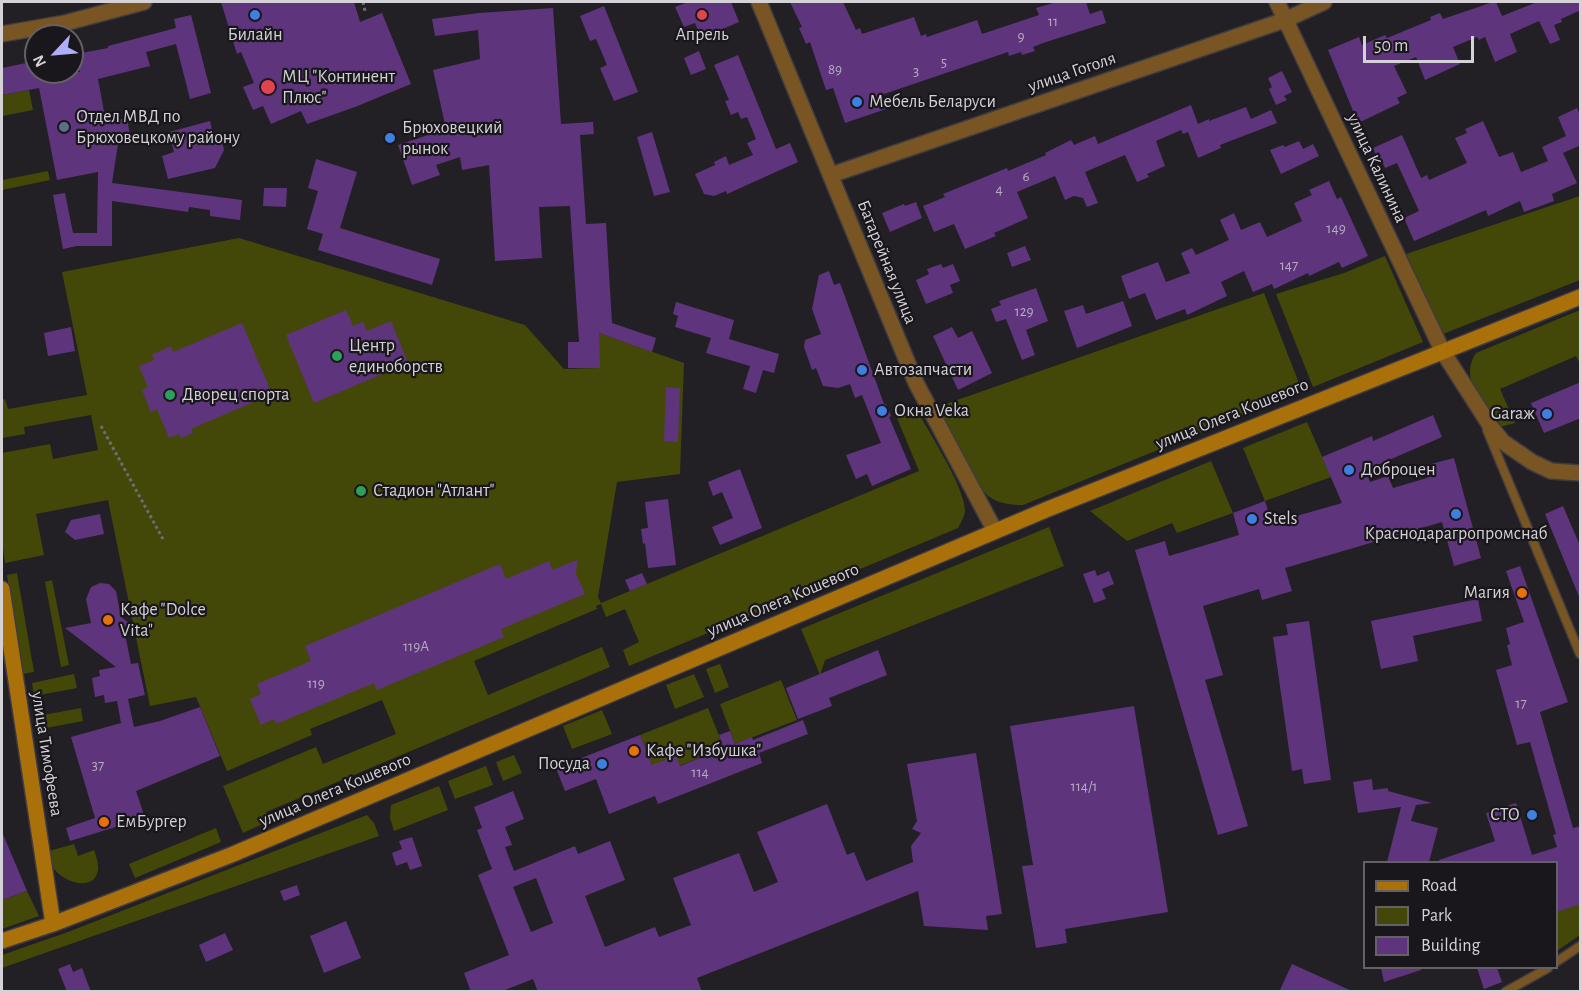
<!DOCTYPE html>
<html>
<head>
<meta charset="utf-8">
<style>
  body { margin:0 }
  #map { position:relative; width:1582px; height:993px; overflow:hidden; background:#221f25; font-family:"Alegreya Sans",sans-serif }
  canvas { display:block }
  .frame { position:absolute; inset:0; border:3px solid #d4d2d6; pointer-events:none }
  .legend { position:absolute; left:1363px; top:861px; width:195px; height:108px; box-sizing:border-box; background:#19161c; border:2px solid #646166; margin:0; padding:8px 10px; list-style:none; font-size:18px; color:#d4d2d6 }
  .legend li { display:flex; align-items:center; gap:12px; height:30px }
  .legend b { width:30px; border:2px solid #646166 }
  .north { position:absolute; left:24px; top:24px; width:60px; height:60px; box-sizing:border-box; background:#19161c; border:2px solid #646166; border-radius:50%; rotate:244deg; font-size:16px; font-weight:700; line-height:24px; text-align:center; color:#d4d2d6 }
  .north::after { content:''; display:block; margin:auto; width:21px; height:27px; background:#afaefa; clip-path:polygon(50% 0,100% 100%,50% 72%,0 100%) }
  .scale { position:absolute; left:1363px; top:36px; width:111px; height:27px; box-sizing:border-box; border:3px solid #d4d2d6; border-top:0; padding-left:8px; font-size:18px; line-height:21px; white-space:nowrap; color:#d4d2d6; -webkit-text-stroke:4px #19161c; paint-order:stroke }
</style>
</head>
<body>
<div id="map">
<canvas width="1582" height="993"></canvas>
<div class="frame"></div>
<ul class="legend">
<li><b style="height:8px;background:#aa710b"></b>Road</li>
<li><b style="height:16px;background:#434808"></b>Park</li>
<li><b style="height:16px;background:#5e357d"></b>Building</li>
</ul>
<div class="north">N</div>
<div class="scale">50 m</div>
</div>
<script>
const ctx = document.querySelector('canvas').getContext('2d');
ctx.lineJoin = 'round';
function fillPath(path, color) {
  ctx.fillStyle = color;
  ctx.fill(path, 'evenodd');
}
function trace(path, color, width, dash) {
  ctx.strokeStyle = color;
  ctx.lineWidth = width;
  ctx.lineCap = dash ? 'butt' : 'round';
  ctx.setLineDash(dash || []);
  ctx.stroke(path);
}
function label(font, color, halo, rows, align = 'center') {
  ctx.font = font + ' "Alegreya Sans",sans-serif';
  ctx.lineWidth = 4.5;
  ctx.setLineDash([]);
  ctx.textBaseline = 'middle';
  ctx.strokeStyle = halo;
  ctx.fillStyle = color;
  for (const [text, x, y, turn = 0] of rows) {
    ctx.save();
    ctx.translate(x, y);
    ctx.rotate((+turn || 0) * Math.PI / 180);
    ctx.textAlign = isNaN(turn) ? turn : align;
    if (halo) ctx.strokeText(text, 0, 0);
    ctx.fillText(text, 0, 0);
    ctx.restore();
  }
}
const green = new Path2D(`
  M29,90L33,110L2,116V95Z
  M48,171L50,180L2,190V180Z
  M1580,196V280L1443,334L1406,254Z
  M239,238L525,325L564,369L599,368V333L684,363L680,474L617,482L598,597L601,603L919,471L897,418L917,410C929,433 965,487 965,511C964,518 961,522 958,528L629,666L623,650L639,642L625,609L606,617L601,604L596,606L597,609L474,661L488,695L602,647L610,667L266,812L269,821L243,833L223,786L316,747L323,764L396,734L382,700L310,729L312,735L227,771L196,697L150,706L108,500L36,514L44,555L5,563L2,540V453L50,444L53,459L98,450L91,415L24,427L25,434L2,438V400L5,399L8,409L87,395L62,272Z
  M1385,256L1423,342L1313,387L1276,294L1344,273Z
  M1264,293L1302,391L1023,505C1012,505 1001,504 991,498C974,487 948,428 937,407Z
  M1580,310V364L1576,356L1500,389L1515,423L1500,427C1485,406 1458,379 1476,353Z
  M1307,422L1331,477L1265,501L1243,448Z
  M1211,461L1233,513L1177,533L1172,523L1127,541L1090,511Z
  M1049,527L1064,566L825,660L820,675L801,629Z
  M17,573L34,672L22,674L7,575Z
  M52,580L69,665L61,667L45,582Z
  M720,664L729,687L715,693L706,669Z
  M74,674L77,688L34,696L32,683Z
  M694,674L704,697L675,709L666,685Z
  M781,680L797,720L735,744L720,704Z
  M81,708L83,721L41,729L38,716Z
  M708,708L724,748L656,775L640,735Z
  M602,710L612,734L572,749L563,726Z
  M514,755L522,773L503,781L496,762Z
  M486,766L493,785L455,799L448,781Z
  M439,786L448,810L394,831L390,818L391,805Z
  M367,815L374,823L379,836L2,968V955L68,932Z
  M216,828L221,842L135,878L129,864Z
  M74,844L78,856L94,850C96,856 99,864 98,870C94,894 60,881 52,866C50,862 50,856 49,851Z
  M27,891L39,916L2,929V900Z
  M1580,904V935L1557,951L1556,912Z`);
const building = new Path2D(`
  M221,2H354L360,22L382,13L411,84L355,107L307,124L301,111L271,124L263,106L253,110L243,87L254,83L241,52L237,54Z
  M688,2H731L739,22L701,38L695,23L684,27L675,7Z
  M790,2H843L856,30L860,28L862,34L914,17L921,36L926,34L927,37L977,20L982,34L1039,15L1036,8L1057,2H1086L1090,14L1102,10L1106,23L1043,43L1033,47L1035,51L1022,55L1021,52L1009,56L1008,52L881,95L886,109L845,123L833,88L826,90L810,42L806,44L799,28L802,27Z
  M1493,2H1496L1502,16L1537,2H1581V10L1561,19L1562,22L1554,25L1560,40L1550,44L1539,21L1510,34L1517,52L1495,62L1485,37L1479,40L1477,37L1453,47L1460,64L1425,80L1416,57L1394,66L1407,93L1397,98L1400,103L1358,123L1328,50L1359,37L1362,45L1385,35L1387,38L1431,20L1430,17L1440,13L1443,19Z
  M604,6L638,92L614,101L600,68L607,65L596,39L590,41L580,16Z
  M553,8L561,124L593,122L594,134L580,135L586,224L606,223L612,323L656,338L652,352L599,333L600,368H568V342H579L570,206L539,207L542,258L495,261L489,165L462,170L460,157L436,165L440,175L412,185L398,145L446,129L433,70L480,59L478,30L435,36L432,19L479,13Z
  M191,15L211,93L190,99L176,44L146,52L150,66L98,79L106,122L127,118L131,141L118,144L112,183L242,200L240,220L210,216V210L189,207L188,212L112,201V246H77L63,249L53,195L65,193L73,233H97L98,172L57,180L39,88L2,95V68L36,61V72H80L76,54L108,48V46L176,28L174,19Z
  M699,51L706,69L691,75L684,58Z
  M738,55L776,149L790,143L798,162L727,194L726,191L714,196L704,194L695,174L715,165L714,162L726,156L729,165L753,155L747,143L756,139L747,117L741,119L738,112L731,115L725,101L729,100L714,65Z
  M1282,71L1292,92L1284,96L1287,100L1276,105L1269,89L1272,87L1268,78Z
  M1191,105L1198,124L1209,119V121L1246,107L1251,119L1271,110L1277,123L1220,145L1221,148L1198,158L1188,132L1183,134L1181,130L1156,141L1165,166L1147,174L1149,177L1137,182L1125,155L1085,172L1098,203L1087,207L1083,198L1074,196L1065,200L1055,176L1017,192L1028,218L994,233L996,236L965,249L954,224L934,232L923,206L945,197L943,194L1007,168L1008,171L1046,155L1045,153L1071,140L1074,145L1095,136L1098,144Z
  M1577,108L1581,117V145L1563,153L1577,183L1552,194L1554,201L1524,212L1520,201L1488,216L1486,210L1414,241L1404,218L1419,211L1397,163L1385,168L1381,159L1378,160L1373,148L1402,135L1421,178L1427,175L1429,180L1467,163L1455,138L1467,133L1465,129L1483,121L1499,157L1513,152L1521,172L1548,161L1542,147L1566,136L1558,117Z
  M210,121L215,142L222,140L224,150L215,168L168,179L162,156L174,152L169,132Z
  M652,132L670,192L654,196L637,137Z
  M1299,141L1303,149L1313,144L1319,156L1281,174L1270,150L1283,145L1285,147Z
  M316,159L357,172L340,228L440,259L432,285L318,250L323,234L307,229L318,191L308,188Z
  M1329,181L1337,199L1341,197L1368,256L1342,268L1339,262L1309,276L1308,273L1274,289L1272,284L1253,292L1244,271L1221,282L1227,296L1187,315L1185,309L1156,320L1145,293L1129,299L1121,276L1158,262L1166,282L1190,273L1181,253L1192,248L1196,255L1229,240L1220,220L1234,213L1241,230L1260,222L1267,237L1302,221L1294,203L1312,195L1309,190Z
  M264,188H287L286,207L263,206Z
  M916,202L922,218L890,232L882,213L904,204L905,206Z
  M1025,246L1031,260L1012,267L1007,253Z
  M941,264L943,268L953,264L960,281L950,285L953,293L926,304L916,280L929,274L927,269Z
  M829,271L834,285L840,283L884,404H886L891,416L889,417L911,469L872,486L867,474L856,479L846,455L881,443L862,395L855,398L850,384L838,388L823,386L816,368L812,370L804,347L805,340L821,334L812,309L819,275Z
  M1036,288L1048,321L1026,330L1035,355L1022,360L1006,319L996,322L991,309L1001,305L999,301Z
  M1123,301L1132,326L1077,348L1064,311L1083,305L1086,314Z
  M676,302L734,320L729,339L779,354L774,373L763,370L756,393L743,389L750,366L706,353L711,338L675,327L678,316L673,314Z
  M346,310L353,326L363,322L367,331L391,321L408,363L314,403L286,335Z
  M242,323L272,394L191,429L193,433L181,438L179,434L169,438L157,409L151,412L142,390L148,387L139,366L154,360L152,355L171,346L173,352Z
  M71,327L75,351L48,356L44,333Z
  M952,327L958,338L972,331L992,373L958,390L933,336Z
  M1581,382V418L1544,433L1531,403Z
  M666,387L680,388L678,442L664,441Z
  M1433,415L1442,437L1366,470L1370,482L1388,476L1393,488L1427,478L1423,466L1454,458L1481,558L1454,566L1442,522L1285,568L1292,591L1262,600L1259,589L1203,606L1223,675L1205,680L1248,826L1218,835L1135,550L1165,541L1169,556L1239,535L1233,513L1265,501L1272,523L1342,503L1322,457L1372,436L1373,441Z
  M740,469L762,528L720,545L712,527L733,518L722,492L713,496L708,482Z
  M668,499L676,565L648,568L645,543L643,544L641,529L648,528L645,502Z
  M1563,506L1581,548L1580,599L1545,514Z
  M100,514L104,534L75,540L65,532L71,520Z
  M577,560L576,574L585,594L501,629L504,637L377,690L374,683L276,724L274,719L261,725L250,699L261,694L257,684L311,661L305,646L500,564L506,579L549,561L552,570Z
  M1520,566L1568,702L1540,712L1573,828L1581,826V904L1557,912V862H1439V860L1495,841L1486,813L1516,803L1532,855L1557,847L1553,835L1556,834L1530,742L1517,745L1496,670L1512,665L1507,645L1510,644L1506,628L1524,622L1506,571Z
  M1095,570L1097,576L1109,571L1114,584L1102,589L1106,599L1094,603L1083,574Z
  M642,573L647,584L630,591L625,580Z
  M100,583L109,584L116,591L121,617L132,625L125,634L131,664L138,663L145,695L128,699L134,727L160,721L200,707L220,756L136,791L145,818L70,841L66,828L95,818L71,737L121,723L117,701L105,703L104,695L95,697L92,678L100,676L99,670L116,667L65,628L91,623L86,599L91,587Z
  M1478,599L1482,621L1413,636L1418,661L1381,669L1371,621Z
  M1309,621L1331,780L1304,784L1302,769L1292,771L1273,637L1288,635L1286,624Z
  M878,650L887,675L829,698L832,706L798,719L786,688Z
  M1134,706L1168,912L1065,929L1067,943L1036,948L1022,866L1033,865L1010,726Z
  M803,720L808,734L759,753L762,763L658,804L655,796L609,814L596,779L565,791L556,768L640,735L652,765L676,756L680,766L724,748L719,735L730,731L735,744L752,737L753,740Z
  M976,753L1002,914L986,916L988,930L924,926L918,891L697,978L702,992H538L533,979L500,992H471L464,973L509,955L478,875L492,869L477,830L482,828L474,807L513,791L524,819L505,827L512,845L505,847L514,871L575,846L578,854L610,841L625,880L585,896L605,947L655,927L659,937L691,925L673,878L739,853L754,892L778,882L757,832L827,804L847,855L854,852L866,881L913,862L911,846L921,833L912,829L917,821L907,764ZM536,878L553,923L531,932L513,887Z
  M1372,779L1373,790L1388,788V791L1432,803L1416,805L1411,821L1438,828L1429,862H1387L1401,807L1358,813L1353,782Z
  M2,832L27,891L2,900Z
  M412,837L422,866L410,870L407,862L396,866L392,853L402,849L399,841Z
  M297,885L300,895L284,901L280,891Z
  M346,921L361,958L324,973L310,936Z
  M225,933L233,950L206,962L199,945Z
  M70,964L73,972L82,968L91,992H67L58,969Z
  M1292,964L1354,992H1279Z
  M1381,968H1421V970L1384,982Z
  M1477,968H1497L1502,982L1484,989Z`);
const path = new Path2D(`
  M363,2L365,11
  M101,426L164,541`);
const lane = new Path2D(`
  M1487,430L1580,654
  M1556,962L1580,946
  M1505,992L1548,968`);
const street = new Path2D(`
  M759,2L916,383L995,531
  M1277,2L1443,352L1491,427L1503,442L1532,462L1551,471L1580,473
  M2,34L65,23L144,2
  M831,175L1285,20L1324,2`);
const secondary = new Path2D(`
  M2,589L53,924
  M2,941L53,924L231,855L1048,509L1580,297`);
const markers = [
  [255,15,6,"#3f7fe0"],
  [702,15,6,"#e0444e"],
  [268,87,8,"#e0444e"],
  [857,102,6,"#3f7fe0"],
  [64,127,6,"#5c6f8a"],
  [390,138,6,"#3f7fe0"],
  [337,356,6,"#2e9e5b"],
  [862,370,6,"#3f7fe0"],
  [170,395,6,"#2e9e5b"],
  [882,411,6,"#3f7fe0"],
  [1547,414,6,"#3f7fe0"],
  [1349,470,6,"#3f7fe0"],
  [361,491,6,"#2e9e5b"],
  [1456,514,6,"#3f7fe0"],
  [1252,519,6,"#3f7fe0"],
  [1522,593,6,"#e8710a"],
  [108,620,6,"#e8710a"],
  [634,751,6,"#e8710a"],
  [602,764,6,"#3f7fe0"],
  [1532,815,6,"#3f7fe0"],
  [104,822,6,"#e8710a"]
];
const numberNames = [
  ["11",1053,21],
  ["9",1021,36],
  ["5",944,62],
  ["89",835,69],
  ["3",916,71],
  ["6",1026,176],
  ["4",999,189],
  ["149",1336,228],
  ["147",1289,265],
  ["129",1024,311],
  ["119А",416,646],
  ["119",316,683],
  ["17",1521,703],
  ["37",98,765],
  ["114",700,772],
  ["114/1",1084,786]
];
const poiNames = [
  ["Билайн",255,35,"center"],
  ["Апрель",702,35,"center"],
  ["МЦ \"Континент",282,77],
  ["Плюс\"",282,98],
  ["Мебель Беларуси",869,102],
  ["Отдел МВД по",76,117],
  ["Брюховецкому району",76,138],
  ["Брюховецкий",402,128],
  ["рынок",402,149],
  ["Центр",349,346],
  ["единоборств",349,367],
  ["Автозапчасти",874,370],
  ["Дворец спорта",182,395],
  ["Окна Veka",894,411],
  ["Garaж",1535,414,"right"],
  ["Доброцен",1361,470],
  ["Стадион \"Атлант\"",373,491],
  ["Stels",1264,519],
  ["Краснодарагропромснаб",1456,534,"center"],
  ["Магия",1510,593,"right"],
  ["Кафе \"Dolce",120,610],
  ["Vita\"",120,631],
  ["Кафе \"Избушка\"",646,751],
  ["Посуда",590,764,"right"],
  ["СТО",1520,815,"right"],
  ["ЕмБургер",116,822]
];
const streetNames = [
  ["улица Гоголя",1072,72,-19],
  ["улица Калинина",1377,168,65],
  ["Батарейная улица",887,262,68],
  ["улица Олега Кошевого",1232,414,-22],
  ["улица Олега Кошевого",783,600,-23],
  ["улица Тимофеева",47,754,81],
  ["улица Олега Кошевого",335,790,-23]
];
fillPath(green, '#434808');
fillPath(building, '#5e357d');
trace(lane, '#3e3c41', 11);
trace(street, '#3e3c41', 18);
trace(secondary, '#3e3c41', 18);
trace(path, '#6f6d72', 3, [3, 3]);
trace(lane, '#785522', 8);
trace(street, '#785522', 15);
trace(secondary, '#aa710b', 15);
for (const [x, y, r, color] of markers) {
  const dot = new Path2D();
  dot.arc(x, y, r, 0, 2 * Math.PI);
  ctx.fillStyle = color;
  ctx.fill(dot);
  trace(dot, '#19161c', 2);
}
label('15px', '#b6abc0', null, numberNames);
label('18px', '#d4d2d6', '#19161c', poiNames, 'left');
label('18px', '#d4d2d6', '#19161c', streetNames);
</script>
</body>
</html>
